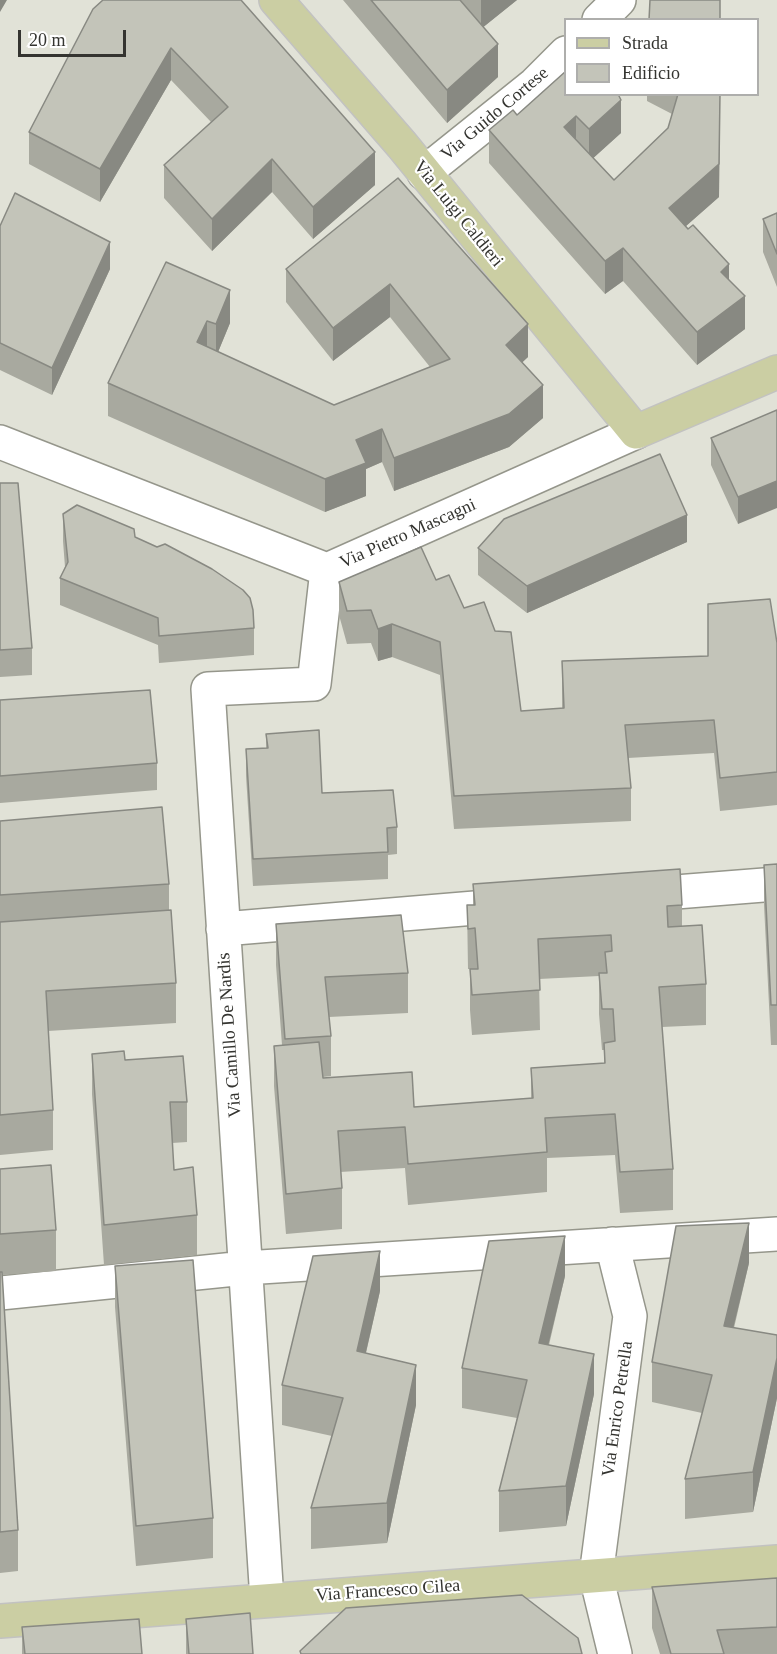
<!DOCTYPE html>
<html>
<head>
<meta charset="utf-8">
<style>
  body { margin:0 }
  #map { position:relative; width:777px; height:1654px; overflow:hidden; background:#e1e2d7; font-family:"Times New Roman",serif }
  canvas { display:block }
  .legend { position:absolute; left:564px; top:18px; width:195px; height:78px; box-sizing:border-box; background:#fff; border:2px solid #aeaeac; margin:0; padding:8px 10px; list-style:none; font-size:18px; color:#343430 }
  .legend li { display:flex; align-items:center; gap:12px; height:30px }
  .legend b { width:30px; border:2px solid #aeaeac }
  .scale { position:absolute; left:18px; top:30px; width:108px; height:27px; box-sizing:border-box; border:3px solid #343430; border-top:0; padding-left:8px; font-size:18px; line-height:21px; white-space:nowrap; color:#343430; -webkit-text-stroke:4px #fff; paint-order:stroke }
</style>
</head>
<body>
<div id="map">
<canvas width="777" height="1654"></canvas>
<ul class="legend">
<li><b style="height:8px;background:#cbcea3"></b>Strada</li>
<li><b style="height:16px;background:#c3c4b9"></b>Edificio</li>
</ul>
<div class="scale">20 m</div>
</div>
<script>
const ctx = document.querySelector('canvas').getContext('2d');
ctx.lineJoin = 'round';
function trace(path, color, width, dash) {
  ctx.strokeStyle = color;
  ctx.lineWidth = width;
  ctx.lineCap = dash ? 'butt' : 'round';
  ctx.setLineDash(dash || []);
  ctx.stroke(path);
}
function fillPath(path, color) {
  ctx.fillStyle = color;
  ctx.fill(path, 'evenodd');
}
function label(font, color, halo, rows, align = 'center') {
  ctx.font = font + ' "Times New Roman",serif';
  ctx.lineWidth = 4.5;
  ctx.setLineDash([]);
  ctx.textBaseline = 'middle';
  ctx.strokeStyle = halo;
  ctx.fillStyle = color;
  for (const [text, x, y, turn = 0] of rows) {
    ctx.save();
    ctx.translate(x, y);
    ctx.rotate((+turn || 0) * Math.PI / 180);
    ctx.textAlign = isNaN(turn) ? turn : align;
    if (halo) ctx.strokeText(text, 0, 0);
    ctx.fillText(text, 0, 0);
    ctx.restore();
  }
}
const minor = new Path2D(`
  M599,20L619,0
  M424,173L535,84L566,53
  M0,442L327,570L636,432
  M638,895L777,884
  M223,929L511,905
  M612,1244L630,1316L596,1576L615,1654
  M0,1293L245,1268L777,1234
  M267,1600L208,689L314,684L327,570`);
const major = new Path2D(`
  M276,0L402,145L636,432L777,372
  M0,1621L777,1562`);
const wall = new Path2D(`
  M103,0L375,185L313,239L272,192L212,251L164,198V165L211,122L171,80L100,202L29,164V132Z
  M343,0H517L483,27L498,77L447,123Z
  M566,71L621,133L593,158L614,180L668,128L672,114L647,101V94H720L719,197L686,226L729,279L745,329L697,365L623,281L605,294L489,163V130L517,115Z
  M398,178L528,357L522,362L543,418L509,447L394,491L382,462L366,469V496L325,512L108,416V383L230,290V323L218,352L334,405L430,367L390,317L333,361L286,302V269Z
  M777,213V287L763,252V219Z
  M0,226L110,269L52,395L0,370Z
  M777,410L738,524L711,465V438Z
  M0,483L32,648V675L0,677Z
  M63,514L135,537L254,628V655L159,663L158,645L60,605V578L65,567L63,541Z
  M687,542L527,613L478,575V548Z
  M436,580L464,608L521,711L562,709V661L708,656L777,643V805L720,811L714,753L628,758L631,788V821L454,829L440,675L392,657L378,661L371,643L347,644L339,615V582Z
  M0,700L157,763V790L0,803Z
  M266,734L322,793L397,827V854L388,855V879L253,886L246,776V749L266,748Z
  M0,821L169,884V910L176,983V1023L48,1031L53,1110V1150L0,1155V922L84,916L0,922Z
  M777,864V1045H771L764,905V865Z
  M473,884L682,905V926L706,984V1025L662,1027L673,1169V1210L620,1213L615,1155L547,1158V1192L408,1205L405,1168L340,1172L342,1188V1229L286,1234L274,1086V1046L282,1045L276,965V924L408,973V1013L329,1017L331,1036V1076L323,1077V1078L414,1107L531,1098V1068L604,1063V1050H602L599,1014V976L539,979L540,1030L472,1035L470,1010V969H475H468L467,905H473Z
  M92,1054L125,1060L187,1102V1142L172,1143L174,1170L197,1215V1255L104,1265L92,1094Z
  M0,1169L56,1230V1271L2,1275L18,1530V1571L0,1573Z
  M749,1263L734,1328L777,1335V1398L753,1512L685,1519V1479L702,1413L652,1402V1362Z
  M115,1266L213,1518V1558L136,1566L115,1307Z
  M565,1276L549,1345L594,1394L566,1526L499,1532V1491L517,1418L462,1408V1368Z
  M380,1291L366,1353L416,1405L387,1543L311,1549V1508L332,1436L282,1425V1385Z
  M777,1578V1654H660L652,1628V1587Z
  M186,1619L253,1654H186Z
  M22,1627L142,1654H22Z`);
const shadedWall = new Path2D(`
  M0,0H7L0,12Z
  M481,0H517L481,29Z
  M498,44V77L447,123V90Z
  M171,48V80L100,202V169Z
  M720,94L719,197L669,241V208Z
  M621,100V133L589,162V129Z
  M576,116V149L564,127Z
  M375,152V185L313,239V207Z
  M272,159V192L212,251V219Z
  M110,242V269L52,395V368Z
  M623,248V281L605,294V261Z
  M729,264V297L721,272Z
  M390,284V317L333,361V328Z
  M230,290V323L216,357V324Z
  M745,296V329L697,365V332Z
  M207,321V354L197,342Z
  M528,324V357L506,378V345Z
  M543,385V418L509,447L394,491V458Z
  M382,429V462L366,469V496L325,512V479L356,440Z
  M777,481V508L738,524V497Z
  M687,515V542L527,613V586Z
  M392,624V657L378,661V629Z
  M749,1223V1263L724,1366V1326Z
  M565,1236V1276L539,1383V1343Z
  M380,1251V1291L357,1391V1351Z
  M594,1354V1394L566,1526V1486Z
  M777,1358V1398L753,1512V1472Z
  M416,1365V1405L387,1543V1503Z`);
const building = new Path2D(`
  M103,0H241L375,152L313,207L272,159L212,219L164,165L228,107L171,48L100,169L29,132L93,9Z
  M371,0H460L498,44L447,90Z
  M650,0H720V20H649Z
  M566,71V94H618L621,100L589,129L576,116L564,127L614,180L668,128L678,94H720L719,164L669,208L688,229L693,225L729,264L721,272L745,296L697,332L623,248L605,261L489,130L513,110L517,115Z
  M398,178L528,324L506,345L543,385L509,414L394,458L382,429L356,440L366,463L325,479L108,383L166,262L230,290L216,324L207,321L197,342L334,405L450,359L390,284L333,328L286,269Z
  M15,193L110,242L52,368L0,343V226Z
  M777,213V254L763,219Z
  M777,410V481L738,497L711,438Z
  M660,454L687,515L527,586L478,548L504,519Z
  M0,483H18L32,648L0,650Z
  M77,505L134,529L135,537L157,547L165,544L212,569L243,590L250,598L253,610L254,628L159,636L158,618L60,578L68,562L63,514Z
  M421,547L436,580L449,575L464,608L484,602L495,631L511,632L521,711L564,708L562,661L708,656V604L770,599L777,643V772L720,778L714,720L625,725L631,788L454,796L440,642L392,624L378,629L371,610L347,611L339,582Z
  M150,690L157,763L0,776V700Z
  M319,730L322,793L393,790L397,827L387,828L388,852L253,859L246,749L268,748L266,734Z
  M162,807L169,884L0,895V821Z
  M777,864V1005H771L764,865Z
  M680,869L682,905L667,906L668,927L702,925L706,984L659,987L673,1169L620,1172L615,1114L545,1118L547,1152L408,1164L405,1127L338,1131L342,1188L286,1194L274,1046L319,1042L323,1078L412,1072L414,1107L533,1098L531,1068L605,1063L604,1043L615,1041L613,1009H602L599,973H607L605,952L612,951L611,935L538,939L540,990L472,995L470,969H478L475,928L468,929L467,905H475L473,884Z
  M171,910L176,983L46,991L53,1110L0,1115V922Z
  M401,915L408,973L325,977L331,1036L285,1039L276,924Z
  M124,1051L125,1060L183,1056L187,1102H170L174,1170L193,1167L197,1215L104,1225L92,1054Z
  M51,1165L56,1230L0,1234V1169Z
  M749,1223L724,1326L777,1335V1358L753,1472L685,1479L712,1375L652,1362L676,1226Z
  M565,1236L539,1343L594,1354L566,1486L499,1491L527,1380L462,1368L489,1241Z
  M380,1251L357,1351L416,1365L387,1503L311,1508L343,1398L282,1385L313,1256Z
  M193,1260L213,1518L136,1526L115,1266Z
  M0,1272H2L18,1530L0,1532Z
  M777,1578V1627L717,1630L724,1654H671L652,1587Z
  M522,1595L578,1638L582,1654H301L300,1651L346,1608Z
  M250,1613L253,1654H189L186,1619Z
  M139,1619L142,1654H25L22,1627Z`);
const streetNames = [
  ["Via Guido Cortese",495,114,-40],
  ["Via Luigi Caldieri",458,214,51],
  ["Via Pietro Mascagni",408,534,-24],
  ["Via Camillo De Nardis",230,1035,-94],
  ["Via Enrico Petrella",618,1409,-82],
  ["Via Francesco Cilea",388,1591,-4]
];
trace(minor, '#95968b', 36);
trace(major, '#c2c2c1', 36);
trace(minor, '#fff', 33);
trace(major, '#cbcea3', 33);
fillPath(wall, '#a8a99f');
fillPath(shadedWall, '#888982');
fillPath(building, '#c3c4b9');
trace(building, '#888982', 1.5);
label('18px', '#343430', '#fff', streetNames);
</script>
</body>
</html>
